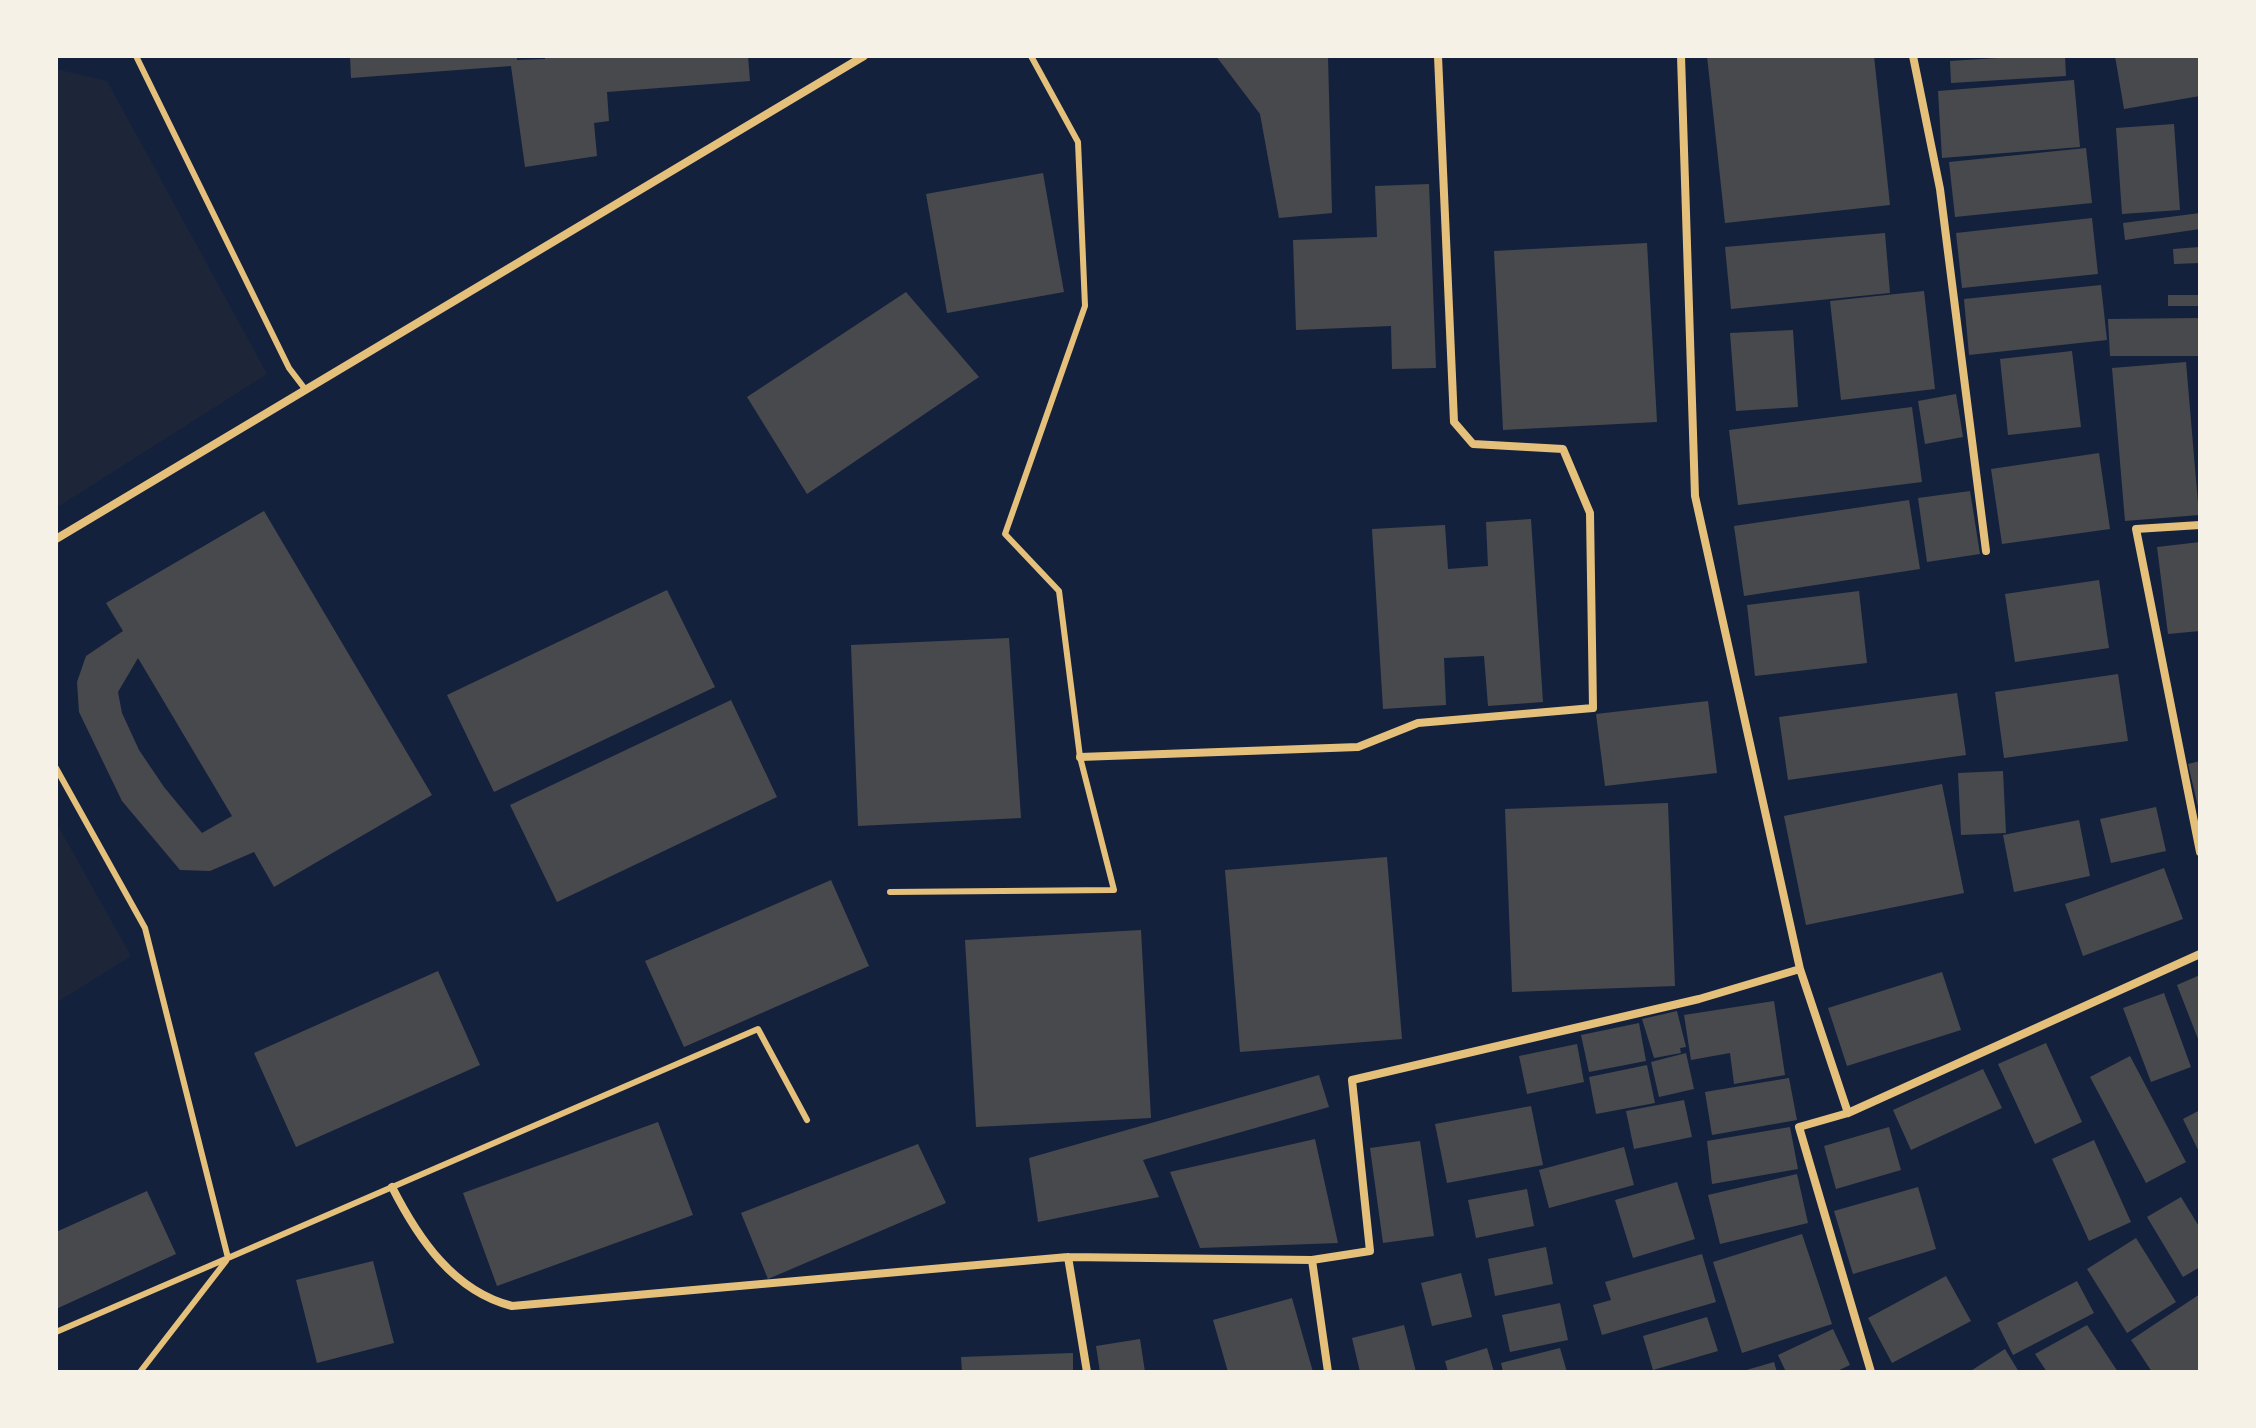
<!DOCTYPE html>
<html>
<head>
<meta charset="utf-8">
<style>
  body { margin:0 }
  #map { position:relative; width:2256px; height:1428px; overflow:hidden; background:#14213d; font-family:"Archivo Narrow",sans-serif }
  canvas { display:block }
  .frame { position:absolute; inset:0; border:58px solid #f6f1e7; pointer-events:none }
</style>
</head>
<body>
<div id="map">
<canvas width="2256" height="1428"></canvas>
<div class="frame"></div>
</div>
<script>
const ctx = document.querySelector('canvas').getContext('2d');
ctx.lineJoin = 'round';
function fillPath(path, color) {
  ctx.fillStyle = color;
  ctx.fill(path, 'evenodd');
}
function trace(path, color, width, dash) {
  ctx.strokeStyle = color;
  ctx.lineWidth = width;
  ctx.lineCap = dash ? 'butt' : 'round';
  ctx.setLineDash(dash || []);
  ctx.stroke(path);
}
const green = new Path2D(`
  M56,69L107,81L267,374L56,508Z
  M56,822L131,956L56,1003Z`);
const building = new Path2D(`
  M350,56H517V60L545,59V56H748L750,81L607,92L609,121L594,123L597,156L525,167L511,66L351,78Z
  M1216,56H1328L1332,213L1279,218L1260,114Z
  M1707,56H1874L1890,205L1725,223Z
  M2030,56H2065L2066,76L1951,83L1950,61Z
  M2115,56H2200V96L2124,109Z
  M2074,80L2080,147L1942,158L1938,91Z
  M2174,124L2180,210L2122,214L2116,128Z
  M2086,148L2092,203L1955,217L1949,162Z
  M1043,173L1064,292L947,313L926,194Z
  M1429,184L1436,368L1392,369L1391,326L1296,330L1293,240L1377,237L1375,186Z
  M2200,213V229L2125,240L2123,223Z
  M2092,218L2098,274L1962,288L1956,233Z
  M1885,233L1890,293L1731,309L1725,247Z
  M1647,243L1657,422L1503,430L1494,251Z
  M2200,247V263L2174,264L2173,249Z
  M2101,285L2107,340L1969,355L1964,299Z
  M1924,291L1935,389L1841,400L1830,301Z
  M906,292L979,377L807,494L747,397Z
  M2168,295H2198V306H2168Z
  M2200,318V356H2110L2108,319Z
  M1793,330L1798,407L1736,411L1730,333Z
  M2072,351L2081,427L2008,435L2000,359Z
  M2186,362L2199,515L2125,521L2112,368Z
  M1956,394L1963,437L1925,444L1918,401Z
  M1912,407L1922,482L1738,505L1729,430Z
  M2099,453L2110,529L2002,544L1991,469Z
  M1970,491L1980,554L1927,562L1918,498Z
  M1909,500L1920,569L1744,596L1734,526Z
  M264,511L432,795L274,887L254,852L210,871L180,870L122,801L79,712L77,682L86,656L123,631L106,603ZM138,658L232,816L202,833L164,787L139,750L122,713L118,692Z
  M1531,519L1543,702L1488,706L1484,656L1444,658L1446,705L1383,709L1372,529L1445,525L1448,569L1488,566L1486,522Z
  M2200,542V631L2168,634L2157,547Z
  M2099,580L2109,648L2015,662L2005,594Z
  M667,590L715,687L494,792L447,695Z
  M1859,591L1867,663L1755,676L1747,605Z
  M1009,638L1021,818L858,826L851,645Z
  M2118,674L2128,741L2004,758L1995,692Z
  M1957,693L1966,755L1788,780L1779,717Z
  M731,700L777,797L557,902L510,805Z
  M1708,701L1717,773L1605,786L1596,714Z
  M2200,761V811H2199L2188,764Z
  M2003,771L2006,833L1961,835L1958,773Z
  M1942,784L1964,893L1806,925L1784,816Z
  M1668,803L1675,986L1512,992L1505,809Z
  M2156,807L2166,851L2111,863L2100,819Z
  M2079,820L2090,876L2014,892L2003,835Z
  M1387,857L1402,1039L1240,1052L1225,870Z
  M2164,868L2183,919L2083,956L2065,904Z
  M831,880L869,966L684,1047L645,961Z
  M1141,930L1151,1118L976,1127L965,940Z
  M438,971L480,1065L296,1147L254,1053Z
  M1942,972L1961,1030L1847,1066L1828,1008Z
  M2200,975V1044L2177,985Z
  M2164,993L2191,1067L2151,1082L2123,1008Z
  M1774,1001L1785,1075L1734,1084L1730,1053L1691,1060L1684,1015Z
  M1677,1011L1686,1047L1680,1048L1681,1053L1654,1058L1642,1019Z
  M1639,1023L1646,1061L1589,1072L1581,1035Z
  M2046,1043L2082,1122L2035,1144L1998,1064Z
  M1577,1044L1584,1082L1527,1094L1519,1056Z
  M1686,1053L1694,1089L1659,1097L1651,1062Z
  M2130,1056L2186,1162L2146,1183L2090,1077Z
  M1647,1065L1655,1103L1596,1114L1589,1077Z
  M1983,1069L2002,1108L1911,1150L1893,1110Z
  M1319,1075L1329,1107L1143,1160L1159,1197L1038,1222L1029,1158Z
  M1789,1078L1797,1120L1712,1135L1705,1092Z
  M1684,1100L1692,1137L1634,1149L1626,1111Z
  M1531,1106L1543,1165L1447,1183L1435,1124Z
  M2200,1110V1154L2183,1119Z
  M658,1122L693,1215L497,1286L463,1193Z
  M1790,1127L1798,1169L1712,1184L1707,1141Z
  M1889,1127L1901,1170L1836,1189L1824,1146Z
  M1315,1139L1338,1243L1200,1248L1170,1172Z
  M2094,1140L2131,1222L2089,1241L2052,1159Z
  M1420,1141L1434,1236L1383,1243L1370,1148Z
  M918,1144L946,1203L768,1279L741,1213Z
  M1624,1147L1634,1185L1549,1208L1539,1170Z
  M1797,1174L1808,1223L1720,1244L1708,1195Z
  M1677,1182L1695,1239L1633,1258L1615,1200Z
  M1918,1187L1936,1249L1853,1274L1834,1211Z
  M1527,1189L1534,1226L1476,1238L1468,1200Z
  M147,1191L176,1254L56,1309V1232Z
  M2181,1197L2200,1228V1267L2183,1277L2147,1217Z
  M1802,1234L1832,1324L1742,1353L1713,1262Z
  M2136,1238L2176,1302L2127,1333L2087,1269Z
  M1546,1247L1553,1284L1495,1296L1488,1259Z
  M1702,1254L1716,1302L1602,1335L1593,1305L1611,1300L1605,1282Z
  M373,1261L394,1343L317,1363L296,1280Z
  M1461,1273L1472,1317L1432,1326L1421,1283Z
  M1946,1276L1971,1321L1892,1363L1868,1318Z
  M2077,1281L2094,1313L2013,1355L1997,1323Z
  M2200,1294V1370L2152,1372L2131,1340Z
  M1292,1298L1313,1372H1228L1213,1320Z
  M1560,1303L1568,1340L1510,1352L1502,1315Z
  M1707,1317L1718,1351L1653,1370L1643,1336Z
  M1404,1325L1416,1372H1360L1352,1338Z
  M2087,1325L2118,1372H2047L2035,1354Z
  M1833,1329L1850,1365L1835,1372H1786L1778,1355Z
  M1140,1339L1145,1372H1100L1096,1346Z
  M1487,1348L1494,1372H1448L1445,1361Z
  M1560,1348L1567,1372H1503L1501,1363Z
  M2005,1349L2019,1372H1969Z
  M1073,1353V1372H962L961,1357Z
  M1774,1362L1777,1372H1743V1371Z`);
const service = new Path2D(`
  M136,56L289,368L305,389
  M56,768L145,928L228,1258L758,1029L807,1120
  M890,892L1114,890L1080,757L1059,591L1005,534L1085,306L1078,142L1031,56
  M56,1332L228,1258
  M140,1372L226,1261`);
const minor = new Path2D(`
  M1681,56L1695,496L1800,969L1848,1113L1799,1127L1871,1372
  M1913,56L1940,189L1986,551
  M2200,525L2136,529L2200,852
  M56,539L864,56
  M1080,757L1358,747L1418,723L1593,708L1590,513L1563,449L1473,444L1454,422L1438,56
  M1848,1113L2200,954
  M392,1187C418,1238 453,1291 512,1306L1068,1257
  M1312,1260L1328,1372
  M1087,1372L1068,1257L1312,1260L1370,1251L1352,1080L1699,999L1800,969`);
fillPath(green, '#1d2539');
fillPath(building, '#48494c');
trace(service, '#e5c07b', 6);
trace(minor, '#e5c07b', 8);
</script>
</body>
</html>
